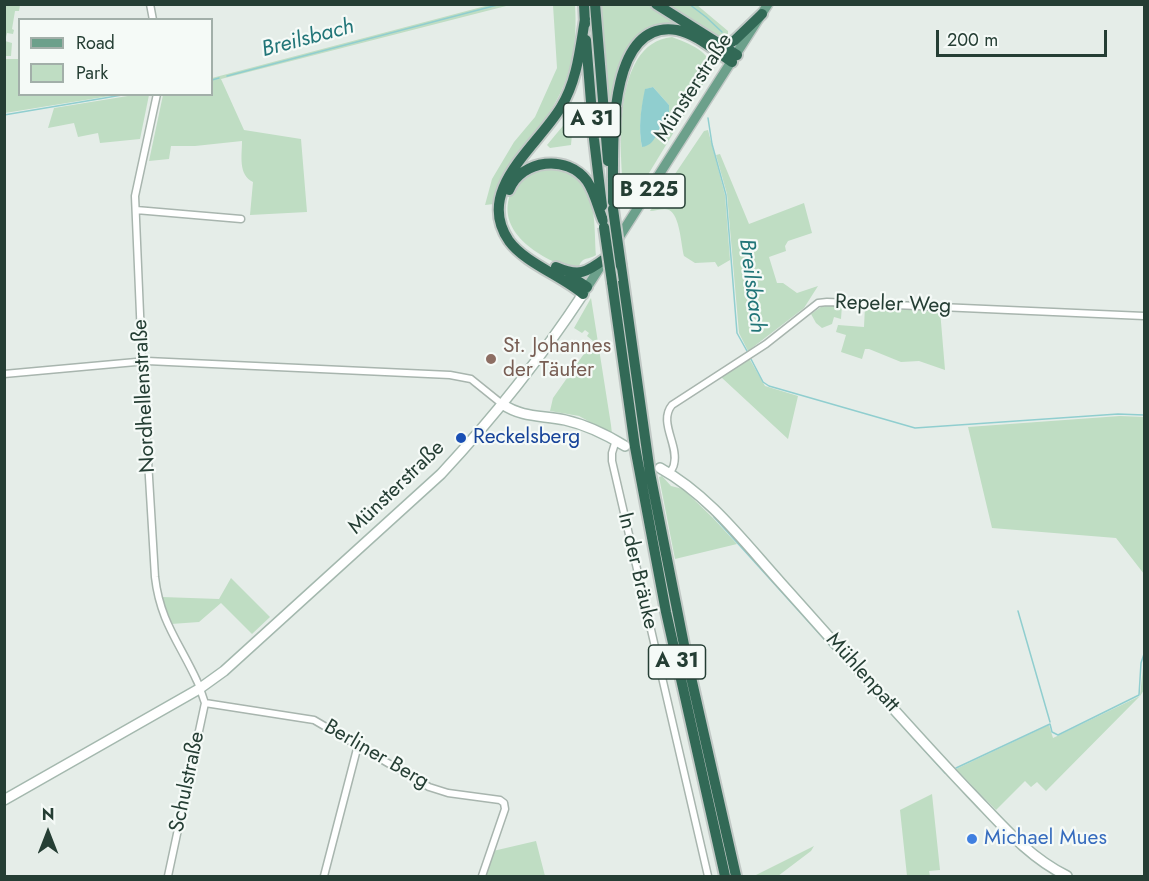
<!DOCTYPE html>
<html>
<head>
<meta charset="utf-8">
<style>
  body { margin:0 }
  #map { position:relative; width:1149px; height:881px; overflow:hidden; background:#e5ede8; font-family:Jost,sans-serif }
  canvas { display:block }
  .frame { position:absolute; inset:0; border:6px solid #253e34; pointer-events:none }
  .legend { position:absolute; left:18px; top:18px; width:195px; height:78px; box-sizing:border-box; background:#f5faf7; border:2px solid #a2afa9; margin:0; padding:8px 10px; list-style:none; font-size:18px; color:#253e34 }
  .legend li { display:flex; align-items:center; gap:12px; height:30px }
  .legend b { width:30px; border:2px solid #a2afa9 }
  .north { position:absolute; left:18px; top:803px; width:60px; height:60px; -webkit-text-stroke:4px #f5faf7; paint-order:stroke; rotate:0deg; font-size:16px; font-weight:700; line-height:24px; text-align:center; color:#253e34 }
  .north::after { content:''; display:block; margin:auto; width:21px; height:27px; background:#253e34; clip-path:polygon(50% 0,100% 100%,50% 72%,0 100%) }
  .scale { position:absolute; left:936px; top:30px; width:171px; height:27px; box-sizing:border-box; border:3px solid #253e34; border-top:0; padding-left:8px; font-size:18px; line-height:21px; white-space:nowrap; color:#253e34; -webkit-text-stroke:4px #f5faf7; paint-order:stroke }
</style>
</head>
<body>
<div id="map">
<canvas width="1149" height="881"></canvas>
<div class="frame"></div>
<ul class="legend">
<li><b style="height:8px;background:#6ca08b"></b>Road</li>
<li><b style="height:16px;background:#bfddc3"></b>Park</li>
</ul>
<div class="north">N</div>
<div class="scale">200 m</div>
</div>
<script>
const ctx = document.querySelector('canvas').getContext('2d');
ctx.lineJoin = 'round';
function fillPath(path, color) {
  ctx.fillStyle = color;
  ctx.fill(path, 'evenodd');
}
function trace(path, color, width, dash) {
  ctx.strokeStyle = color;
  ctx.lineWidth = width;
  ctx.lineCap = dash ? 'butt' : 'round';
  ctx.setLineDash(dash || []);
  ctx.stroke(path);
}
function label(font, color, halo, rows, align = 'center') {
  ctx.font = font + ' Jost,sans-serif';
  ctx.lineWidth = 4.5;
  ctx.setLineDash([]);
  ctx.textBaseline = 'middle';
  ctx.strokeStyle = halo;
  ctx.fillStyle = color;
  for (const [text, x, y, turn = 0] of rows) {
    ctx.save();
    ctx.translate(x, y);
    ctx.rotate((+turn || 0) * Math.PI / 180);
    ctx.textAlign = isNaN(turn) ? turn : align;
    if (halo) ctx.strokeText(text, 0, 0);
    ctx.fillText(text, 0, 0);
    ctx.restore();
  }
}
const green = new Path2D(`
  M493,4L510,5L221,79L244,130L301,139L307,212L250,215L253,182C238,175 242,155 242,141L195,146H171L169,159L149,161L163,95L212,94V78Z
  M4,5H20L19,11H15L12,29L14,30L13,34L7,33L5,41L12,43L11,56H5Z
  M553,5H575C580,83 551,114 504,172L500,179L494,204L485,205L492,179L514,142L535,117L557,68Z
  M600,5H651L694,32L683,28L634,42L625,54L620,67L610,125Z
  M667,5H697L728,31V34L717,36Z
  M672,37C688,43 713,52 711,71L646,178L625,205C620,161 609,43 672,37ZM653,87L669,105C663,122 660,139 642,147C638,128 641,108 646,89Z
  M4,59H19L20,94L116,95L5,113Z
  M140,94L149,95L140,139L100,143L98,133L78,137L74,123L48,128L54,108Z
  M572,115V134L571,145L550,148L547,145Z
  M708,130L725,195L730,260L718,267L715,262L695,263L684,256C681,245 680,215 669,210C664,208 656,211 650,211L704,131Z
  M720,154L749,224L804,203L812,233L788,241L785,246L786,251L769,257L777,283H783L797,293L818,286L804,308L748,351L739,333L727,194L716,155Z
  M540,166C548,167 556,167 564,169C598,178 594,228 596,255C587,261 581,255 578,271C548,262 498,237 509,198C510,192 512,185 517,181C523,175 533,171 540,166Z
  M591,298L611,425L612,434L579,416L550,411L553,398L593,341L587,336L589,333L585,330L582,333L574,328Z
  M830,305H842L841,319L834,317L832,324L822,328L816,323L811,314L821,307Z
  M865,306L940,310L945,370L919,361L901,362L869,349H865L862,359L841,352L846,335L836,332L838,325L864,327Z
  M749,358L765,386L798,396L788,439L721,377Z
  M1120,416L1144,417V574L1116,538L992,528L968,427Z
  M662,476L671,486L683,489L713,518L737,544L675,559L659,477Z
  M231,578L270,617L252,634L221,603L199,622L171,624L162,597L219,599Z
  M1144,658V690L1140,696L1046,791L1037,782L1031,787L1025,781L996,810L956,769L1049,725L1053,738L1140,696Z
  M932,794L940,870L929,871L930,876H907L900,810Z
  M536,841L545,876H484L493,851Z
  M814,846L811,851L778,876H754Z`);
const water = new Path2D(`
  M653,87L669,105V114C658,122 659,145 642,147C638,128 641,108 645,89Z`);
const stream = new Path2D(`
  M689,4L706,17L722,32
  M227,76L501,4
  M212,80L219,78
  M4,115L128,94
  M708,118L712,144L726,195L737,333L747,351
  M751,359L763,382L769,386L915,428L1118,414L1144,415
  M714,517L945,773
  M1018,611L1050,722
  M956,768L1050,724L1052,732L1058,735L1139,695L1141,663L1144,654`);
const street = new Path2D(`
  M150,4L153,20
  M157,94L135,196L142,361L155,577C160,621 179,642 197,681C200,687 202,695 205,703L168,876
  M136,210L241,219
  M4,374L147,361L450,375L471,379L502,404
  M616,440L612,453V461L708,876
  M670,473C671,470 674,467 674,464C679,445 658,422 672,405L766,344L818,303L827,302L1144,316
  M205,703L314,720L429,787L448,793L500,800L504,803L505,809L482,876
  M324,876L358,745`);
const secondary = new Path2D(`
  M502,404C523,418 541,415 565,420C587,425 607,435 625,446
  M660,468C709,495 744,542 781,583C844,653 906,725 971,793C1001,824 1028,857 1067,876
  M4,800L199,689L224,671L441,474C493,418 541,358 583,294`);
const primary = new Path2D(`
  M616,242L768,4
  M584,292L604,261`);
const highway = new Path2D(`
  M584,4L585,24
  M595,4L608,161
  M656,4L737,55
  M586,40L594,139L602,206
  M717,42L730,43L735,40L762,14
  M509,190C522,159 567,154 587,181C595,193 598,208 603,220
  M613,202C614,159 603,18 677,30C697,34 715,51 732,62
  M621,266L650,473L686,655L736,876
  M556,267C579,277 586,273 606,258
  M570,276L587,287
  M612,282L635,447L666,612L725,876
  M583,294C562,276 525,263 509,241C474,190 537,147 561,107C577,81 580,49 585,19`);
const highwayBridge = new Path2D(`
  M613,209L621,266
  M604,227L612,282`);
const markers = [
  [491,359,6,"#8d6e63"],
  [461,438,6,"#1a4fb4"],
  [972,839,6,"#3f7fe0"]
];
const shields = [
  [592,120,57],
  [649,191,72],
  [677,662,57]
];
const shieldNames = [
  ["A 31",592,120],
  ["B 225",649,191],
  ["A 31",677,662]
];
const streetNames = [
  ["Münsterstraße",694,88,-57],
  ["Repeler Weg",893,305,2],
  ["Nordhellenstraße",145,396,-93],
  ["Münsterstraße",397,488,-44],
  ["In der Bräuke",637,571,77],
  ["Mühlenpatt",862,673,48],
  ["Berliner Berg",376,755,30],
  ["Schulstraße",188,782,-78]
];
const educationNames = [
  ["St. Johannes",503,347],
  ["der Täufer",503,371]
];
const transitNames = [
  ["Reckelsberg",473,438]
];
const shopNames = [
  ["Michael Mues",984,839]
];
const waterNames = [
  ["Breilsbach",308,39,-15],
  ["Breilsbach",751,286,83]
];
fillPath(green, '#bfddc3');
fillPath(water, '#90cecf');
trace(stream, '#90cecf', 1.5);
trace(street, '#a8b5ae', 9);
trace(secondary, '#a4b8ae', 12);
trace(primary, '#c2c9c6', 12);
trace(highway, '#c2c9c6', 14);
trace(street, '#fff', 6);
trace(secondary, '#fff', 9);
trace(primary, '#6ca08b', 9);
trace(highway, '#326956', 10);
trace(highwayBridge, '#c2c9c6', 14, []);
trace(highwayBridge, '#326956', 10);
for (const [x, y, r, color] of markers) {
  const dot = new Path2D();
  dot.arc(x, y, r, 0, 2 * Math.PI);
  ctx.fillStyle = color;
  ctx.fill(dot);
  trace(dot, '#f5faf7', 2);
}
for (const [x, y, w] of shields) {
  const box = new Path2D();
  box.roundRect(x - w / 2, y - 17, w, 34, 4.5);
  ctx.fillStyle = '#f5faf7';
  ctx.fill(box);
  trace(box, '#253e34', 1.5);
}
label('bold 20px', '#253e34', null, shieldNames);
label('21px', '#253e34', '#f5faf7', streetNames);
label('21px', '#785e54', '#f5faf7', educationNames, 'left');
label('21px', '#164399', '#f5faf7', transitNames, 'left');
label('21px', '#366cbe', '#f5faf7', shopNames, 'left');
label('italic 22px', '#217578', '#f5faf7', waterNames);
</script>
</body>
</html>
